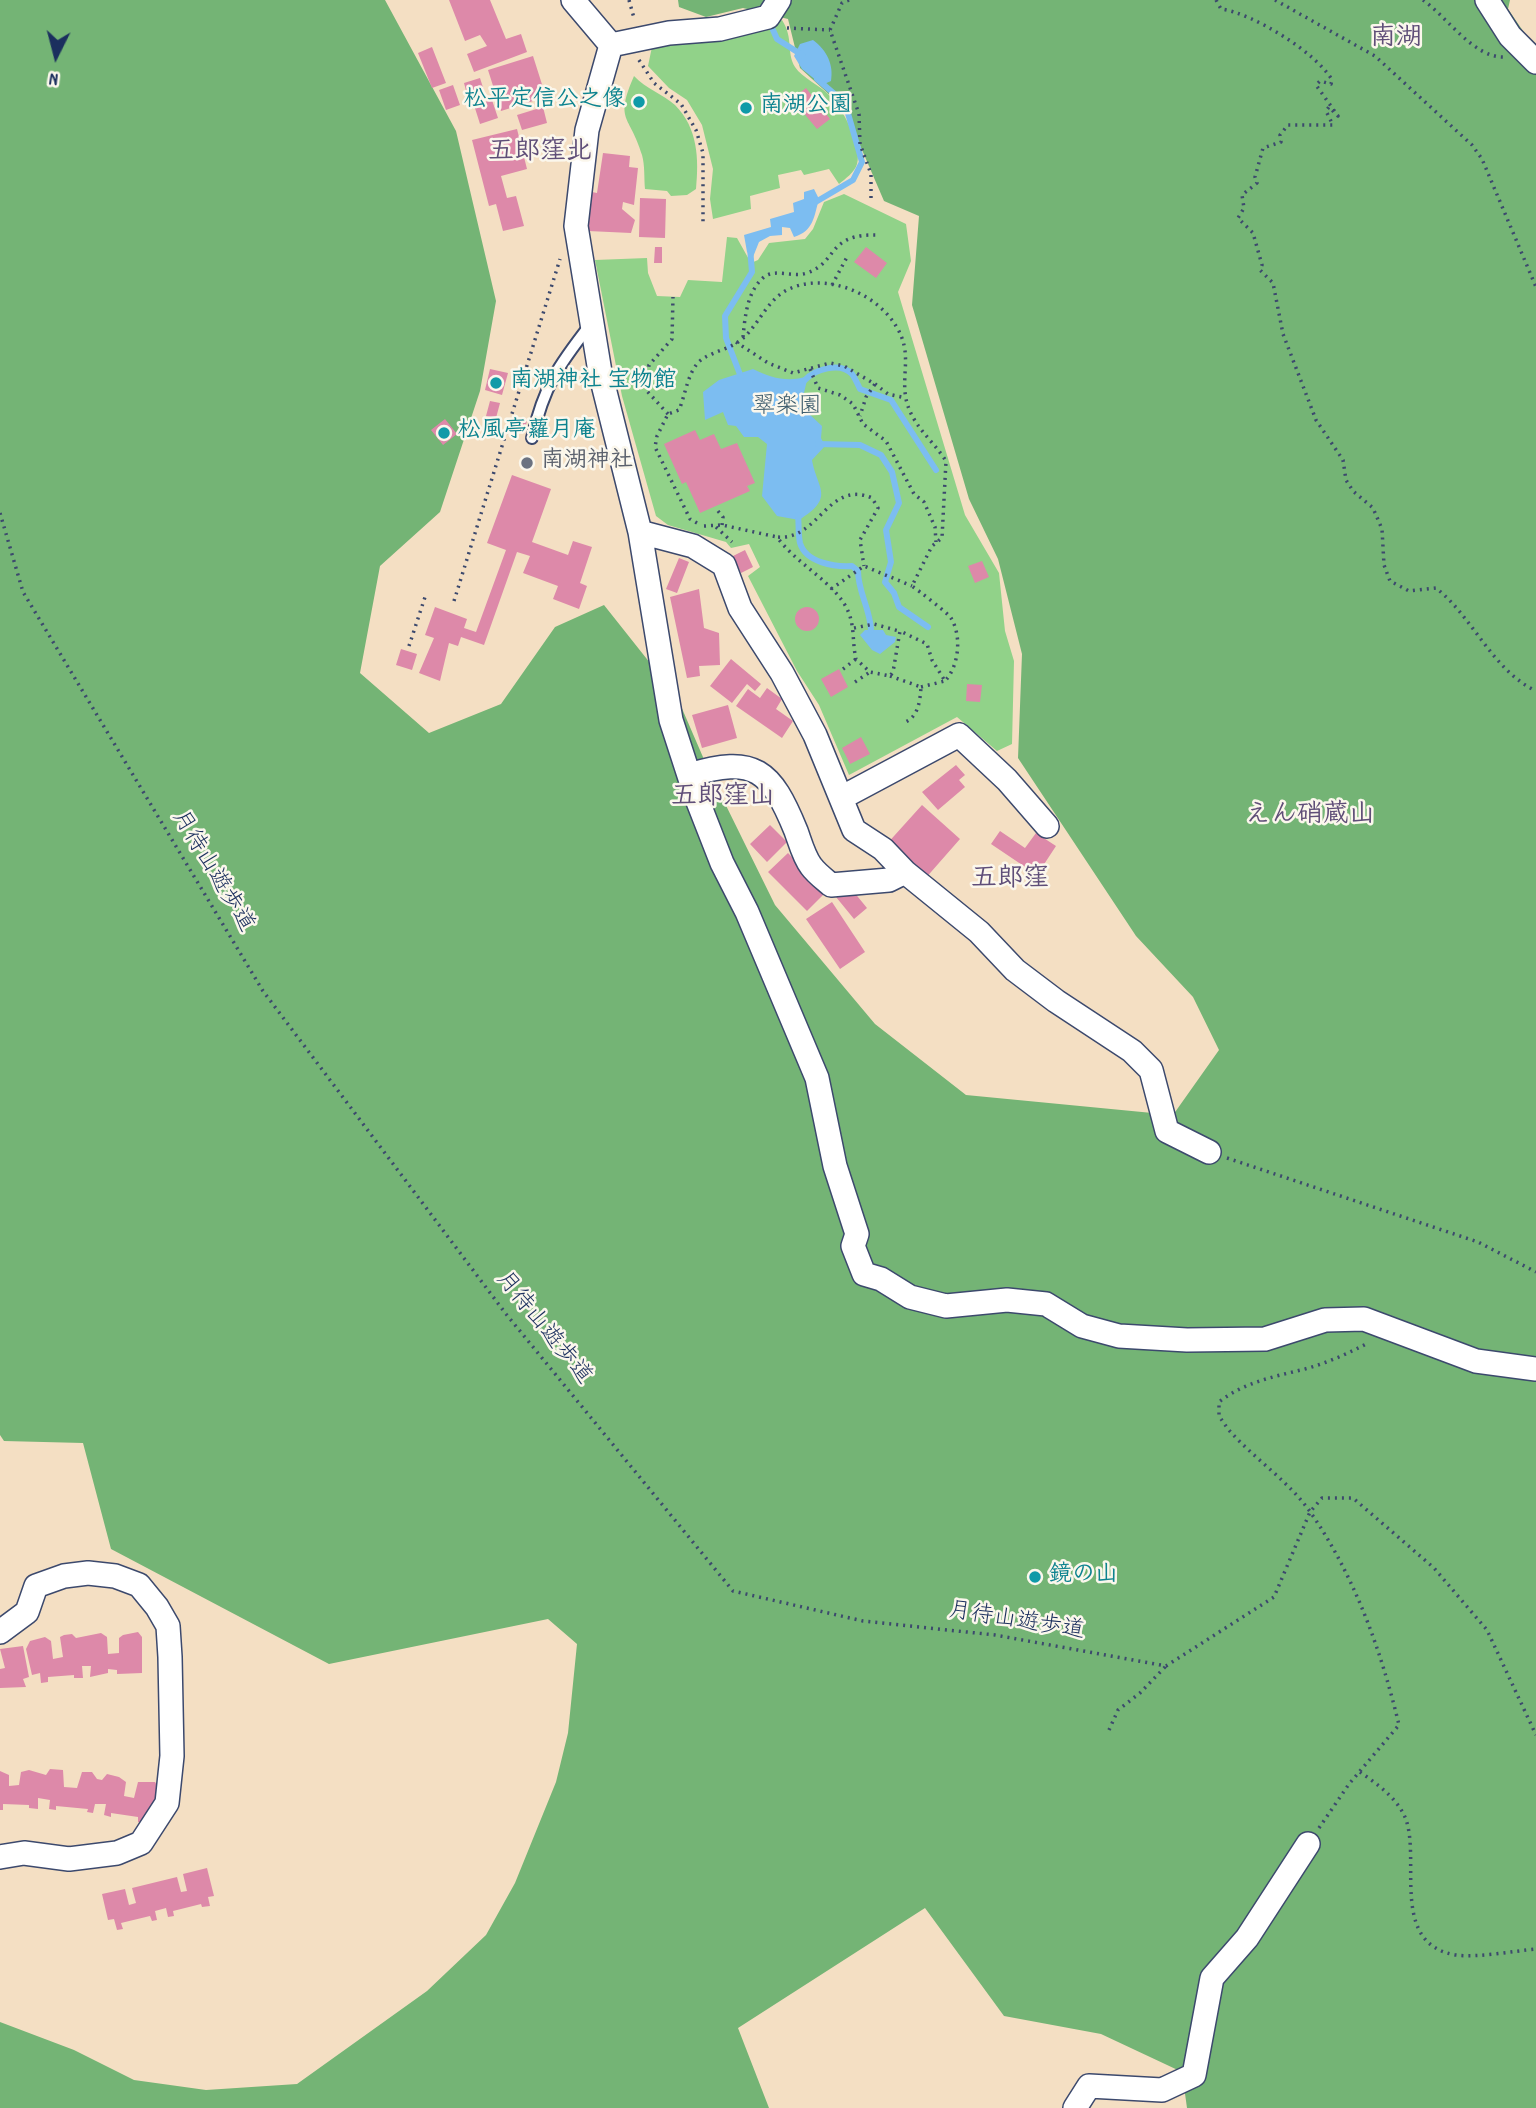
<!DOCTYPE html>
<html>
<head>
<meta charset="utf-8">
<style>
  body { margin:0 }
  #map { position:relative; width:1536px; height:2108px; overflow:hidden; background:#f4dfc3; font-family:Dekko,sans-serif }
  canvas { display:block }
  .north { position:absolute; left:21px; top:21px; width:70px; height:70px; -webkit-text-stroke:5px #fbf7ec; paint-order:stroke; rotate:186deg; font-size:19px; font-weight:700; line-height:28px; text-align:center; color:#1b2f5e }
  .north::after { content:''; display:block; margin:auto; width:24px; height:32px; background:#1b2f5e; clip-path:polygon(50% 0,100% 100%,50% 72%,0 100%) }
</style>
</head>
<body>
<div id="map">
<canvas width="1536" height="2108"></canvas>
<div class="north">N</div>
</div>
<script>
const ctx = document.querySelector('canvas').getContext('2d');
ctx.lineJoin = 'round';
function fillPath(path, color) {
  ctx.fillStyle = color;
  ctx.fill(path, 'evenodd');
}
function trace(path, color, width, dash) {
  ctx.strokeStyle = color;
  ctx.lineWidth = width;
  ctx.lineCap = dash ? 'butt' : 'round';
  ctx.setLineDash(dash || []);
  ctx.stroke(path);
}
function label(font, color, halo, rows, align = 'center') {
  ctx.font = font + ' Dekko,"Klee One",sans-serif';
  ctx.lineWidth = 5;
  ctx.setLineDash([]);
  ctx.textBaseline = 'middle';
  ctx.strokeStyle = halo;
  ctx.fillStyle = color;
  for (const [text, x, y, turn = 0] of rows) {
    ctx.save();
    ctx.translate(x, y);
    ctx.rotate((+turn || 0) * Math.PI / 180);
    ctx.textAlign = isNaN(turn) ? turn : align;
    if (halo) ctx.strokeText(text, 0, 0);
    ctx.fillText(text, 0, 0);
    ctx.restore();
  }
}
const green = new Path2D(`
  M782,20C794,39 786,52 795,67C802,78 820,85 829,95C842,107 863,146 857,164C855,172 845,179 839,184L829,169L804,175L801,170L778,175L780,188L750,196L751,209L713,219L710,199L713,169L702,125L687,100L669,88L648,66L653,42L753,31Z
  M634,76C646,89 663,94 675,105C698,128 699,159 696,189L687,195L671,196L667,191L645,189C644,179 645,165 642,155C630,114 614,122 634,76Z
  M844,194L906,224L911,261L898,292L965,515L999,573L1005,631L1014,661L1012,744L997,751L957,717L849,775L819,705L797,671L748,576L760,567L749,544L731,548L726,542L668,525L656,516L622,396L595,260L647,258L648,273L657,296L680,297L688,280L722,282L727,237L737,238L751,263L758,260L769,243L805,239L813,229L824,202Z`);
const forest = new Path2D(`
  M0,0H385L456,131L496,301L480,391L440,512L380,566L360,673L429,733L501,704L555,627L604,605L677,697L709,771L775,905L875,1024L966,1095L1173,1115L1219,1050L1193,997L1136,936L1018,758L1022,654L998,559L969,499L912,305L919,216L884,201L844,108L800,68L788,19L743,8L706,17L679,7L678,0H1510L1508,9L1536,50V2108H1187L1182,2072L1101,2034L1004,2016L925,1908L738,2028L769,2108H0V2022L74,2050L134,2080L206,2090L297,2084L427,1991L486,1935L515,1883L556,1782L568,1733L577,1644L548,1619L329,1664L111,1549L83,1443L4,1441L0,1435Z`);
const water = new Path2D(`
  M813,40C827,50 834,65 831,81L822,85L802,69L794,56L800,44Z
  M814,189L819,199C814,216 814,231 794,237L790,228L782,227V235L770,236L759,242L753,257L747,252L744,235L771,227L770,219L794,212L793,203L804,199V192Z
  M753,369C772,378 788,383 808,376L802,401L808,413L822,426L821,438L825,446L812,460C817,489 836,497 799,520L777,516L762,496L767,444L758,437H744L736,426L728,425L723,412L705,420L703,392L719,380Z
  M865,630H883L886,635L896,637L895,642L880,654L872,650L860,635Z`);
const stream = new Path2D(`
  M773,30L777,39L802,55
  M814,203L853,180L862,162L845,103L817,79
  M741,377L726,338L725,316L752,272L750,248
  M805,380C814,370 840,361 852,374C855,378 858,385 860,389L891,400L936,470
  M818,444L860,445L881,455L892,472L899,503L886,530L891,562L885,582L894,593L899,607L928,627
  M798,515C799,524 798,534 800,543C806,563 835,567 852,566L858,571C858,592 870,608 871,630`);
const building = new Path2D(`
  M449,0H490L506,39L521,34L527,52L474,72L467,54L487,46L480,35L465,41Z
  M432,47L446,83L432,88L418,53Z
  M533,56L546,97L501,111L488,70Z
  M480,78L486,97L469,102L464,83Z
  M453,85L460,105L446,110L439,90Z
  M806,88L830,119L817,129L792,99Z
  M492,100L498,118L480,124L474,105Z
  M543,107L547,123L522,130L517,115Z
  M517,129L527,169L501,176L507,198L516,196L524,226L503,231L496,204L489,206L472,140Z
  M603,153L630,156L629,167L638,168L634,205L623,202L622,209L635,220L631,233L588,231L592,192L597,193Z
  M640,198L666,199L665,238L639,237Z
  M655,247H662V263H654Z
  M866,247L887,263L876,278L854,262Z
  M490,369L508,373L502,395L485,390Z
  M490,401L500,403L496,418L486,416Z
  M517,417L527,421L524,432L513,428Z
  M445,419L457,434L443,445L431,430Z
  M695,430L700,440L714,434L721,449L737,443L755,483L747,486L750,491L700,513L686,482L682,484L664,444Z
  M512,475L551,489L532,542L568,555L573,541L592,547L580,583L587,586L579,609L553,599L558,586L523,573L530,556L517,552L484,645L461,637L458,646L449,643L440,681L419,673L434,638L425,635L435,607L467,619L464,628L476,632L506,550L487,543Z
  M745,550L753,567L741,573L733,556Z
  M679,558L689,562L677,593L666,589Z
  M982,561L989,577L975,583L968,566Z
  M699,589L704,628L719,633L720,665L699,666L700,676L687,678L670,597Z
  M795 619a12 12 0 1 1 24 0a12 12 0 1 1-24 0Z
  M401,649L417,654L412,670L396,665Z
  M731,659L761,684L755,691L747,684L732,703L710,686Z
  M839,669L848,687L831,697L821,679Z
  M967,684L982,685L980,702L966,701Z
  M767,688L782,699L776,709L793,721L782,738L736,706L748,689L760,698Z
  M728,705L737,738L702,748L692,715Z
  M861,737L870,754L850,764L842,748Z
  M956,765L965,775L959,780L965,787L938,810L922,792Z
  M922,805L960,839L924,880L885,846Z
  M770,825L787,842L767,862L750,844Z
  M1000,831L1025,848L1036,833L1056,846L1037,875L991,844Z
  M788,853L826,892L807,911L768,872Z
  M849,886L867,908L854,919L836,897Z
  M832,902L865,952L840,969L806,919Z
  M138,1632L142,1637V1673L117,1674V1670L108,1669V1673L90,1677L91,1666H82L83,1678H74V1675L48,1677V1682L41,1683L40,1673L32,1675L26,1649L30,1641L45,1637L51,1641L53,1659L63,1657L60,1637L64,1635L72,1634L76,1638L101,1633L107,1637L108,1654L119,1653V1638L123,1635Z
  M23,1646L29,1677L23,1679L26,1687L0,1688V1669L5,1668L0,1649Z
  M50,1769L63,1770L64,1787L77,1788L82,1772H92L97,1779L102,1780L107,1774L119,1777L126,1782L124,1796L134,1798L138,1782H155L160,1790L153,1816L145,1815L143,1824L138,1822V1817L111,1813V1817L104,1815L106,1804H95L93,1813L87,1812L88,1809L56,1806V1810L49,1809L50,1800L38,1798V1809L29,1808V1805L3,1804V1810H0V1771L9,1775V1786L19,1785L21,1772L29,1770L46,1775Z
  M207,1868L214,1896L208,1897L210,1906L202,1907L201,1904L173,1911L174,1916L168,1917L166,1908L155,1911L157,1920L152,1921L150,1916L121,1923L123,1929L117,1930L114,1919L108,1920L102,1894L125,1889L129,1905L136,1903L132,1888L177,1877L181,1892L187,1891L183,1874Z`);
const path = new Path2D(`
  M629,0L634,18
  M849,0L842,3L830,30L859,114L860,144L871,174V199
  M1216,0L1221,9C1252,13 1316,52 1332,80L1331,84L1320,81L1316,85L1338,116L1329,107L1326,111L1333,125H1288L1280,135L1281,142L1263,148L1255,177L1257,183L1242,195L1244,208L1238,218L1253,233L1262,265L1260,270L1273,283L1283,334L1316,420L1343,460L1346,480L1353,491L1373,508L1382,529L1384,565L1390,581L1409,591L1436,588C1473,617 1492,670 1536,691
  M1275,0L1375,56L1472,145L1482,159L1536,287
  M1423,0C1447,17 1473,57 1503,57
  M787,28L830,30
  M639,60L654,83L681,104L696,130L703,153V225
  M832,285L847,257
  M743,337C745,317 747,291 764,277C776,268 793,278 807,273C839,262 826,233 879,235
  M736,342L768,363L793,373L830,363L844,366L875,384L866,397L860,416
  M810,369L818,388L840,395L853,404L863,424L886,441L914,494L924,502L935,527L936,542
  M875,384L888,394L906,398
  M668,414L646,390L649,365L672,339L673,297
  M718,511L723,517L722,525
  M0,513L23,592L263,991L506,1314L733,1591L863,1621L995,1635L1166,1666L1274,1597L1310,1512L1322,1498H1353L1434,1568L1487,1630L1536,1735
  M697,523L690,519L655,447L657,436L668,414L679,410C686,394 688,367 704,358C715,351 732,348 742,339C759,325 767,299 789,289C826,272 876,293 896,326C913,353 901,373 906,399C912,426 932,439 946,461L942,538L932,546L912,586C919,591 948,613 951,618C962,636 959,666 945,681L932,660L927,644L900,631L893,672L890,676L870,672L856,659C852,642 855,627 848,611C836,583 796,564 777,537C819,541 828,479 872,498L878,508L860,540L864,566
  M704,526L722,525L777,537
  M716,527L732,542
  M831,589L864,566L912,586
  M454,601L560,259
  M854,628L874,624L899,631
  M409,646L426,594
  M843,669L856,659
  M890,676L921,687C920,702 918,719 902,723
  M855,682L870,672
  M921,687L945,681
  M1227,1158L1478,1242L1536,1272
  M1109,1730L1118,1710L1140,1693L1166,1666
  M1360,1772C1377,1784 1396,1797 1405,1817C1422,1858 1388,1944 1456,1955C1478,1958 1513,1951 1536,1949
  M1319,1828L1349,1784L1399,1725C1381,1650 1355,1577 1311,1513C1289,1481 1253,1458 1228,1429L1219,1416V1402C1243,1383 1272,1377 1301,1370C1325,1364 1347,1354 1368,1343`);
const service = new Path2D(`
  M532,438C544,386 558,366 590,325`);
const minor = new Path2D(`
  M573,0L611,45L669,33L720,29L768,17L779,0
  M1487,0L1510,36L1536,62
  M611,45L587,130L576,226L600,372L640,532L671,720L695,794L722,863L747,912L817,1078L835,1166L857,1234L853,1246L864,1274L881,1279L910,1297L946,1306L1007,1300L1046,1304L1082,1326L1119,1336L1187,1340L1265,1339L1325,1320L1364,1319L1476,1361L1536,1369
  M640,532L693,546L724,565L740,608L782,673L815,735L854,830L883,849L905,872L979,932L1015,970L1056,1001L1132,1051L1151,1070L1167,1131L1209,1152
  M689,775C755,755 771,770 796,831C800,842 804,857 811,866C816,873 824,879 831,885L889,880L905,872
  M841,798L959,735L1007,780L1047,826
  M0,1632L27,1612L36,1586L64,1576L88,1573L115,1576L139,1585L157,1607L168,1626L170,1657L172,1756L167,1803L141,1843L117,1853L69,1859L24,1853L0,1857
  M1075,2108L1089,2086L1162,2090L1194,2075L1212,1978L1247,1938L1308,1844`);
const markers = [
  [639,102,7,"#0f9aa8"],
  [746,108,7,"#0f9aa8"],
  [496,383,7,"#0f9aa8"],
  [444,433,7,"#0f9aa8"],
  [527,463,7,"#6b7280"],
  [1035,1577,7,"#0f9aa8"]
];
const cultureNames = [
  ["松平定信公之像",625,102,"right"],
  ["南湖公園",760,108],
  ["南湖神社 宝物館",510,383],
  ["松風亭蘿月庵",458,433],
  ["鏡の山",1049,1577]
];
const parkNames = [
  ["翠楽園",787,409]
];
const worshipNames = [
  ["南湖神社",541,463]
];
const streetNames = [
  ["月待山遊歩道",211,872,59],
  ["月待山遊歩道",542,1329,51],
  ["月待山遊歩道",1016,1623,9]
];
const quarterNames = [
  ["南湖",1396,40],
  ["五郎窪北",540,154],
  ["五郎窪山",723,799],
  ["えん硝蔵山",1310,817],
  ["五郎窪",1010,881]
];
fillPath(green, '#91d289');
fillPath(forest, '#74b475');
fillPath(water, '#7cbdf1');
trace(stream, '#7cbdf1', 6);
fillPath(building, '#dd89a9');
trace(service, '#3c496d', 14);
trace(minor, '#3c496d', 26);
trace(path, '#3c496d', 3.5, [2, 5]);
trace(service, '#fff', 10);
trace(minor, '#fff', 23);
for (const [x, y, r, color] of markers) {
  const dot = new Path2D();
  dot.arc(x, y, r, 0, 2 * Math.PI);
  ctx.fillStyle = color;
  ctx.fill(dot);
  trace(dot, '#fbf7ec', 2.5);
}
label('bold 23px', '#0d838f', '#fbf7ec', cultureNames, 'left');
label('23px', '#385869', '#fbf7ec', parkNames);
label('bold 23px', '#5b616d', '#fbf7ec', worshipNames, 'left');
label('23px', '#1b2f5e', '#fbf7ec', streetNames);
label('bold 26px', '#5f4e78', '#fbf7ec', quarterNames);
</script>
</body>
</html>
